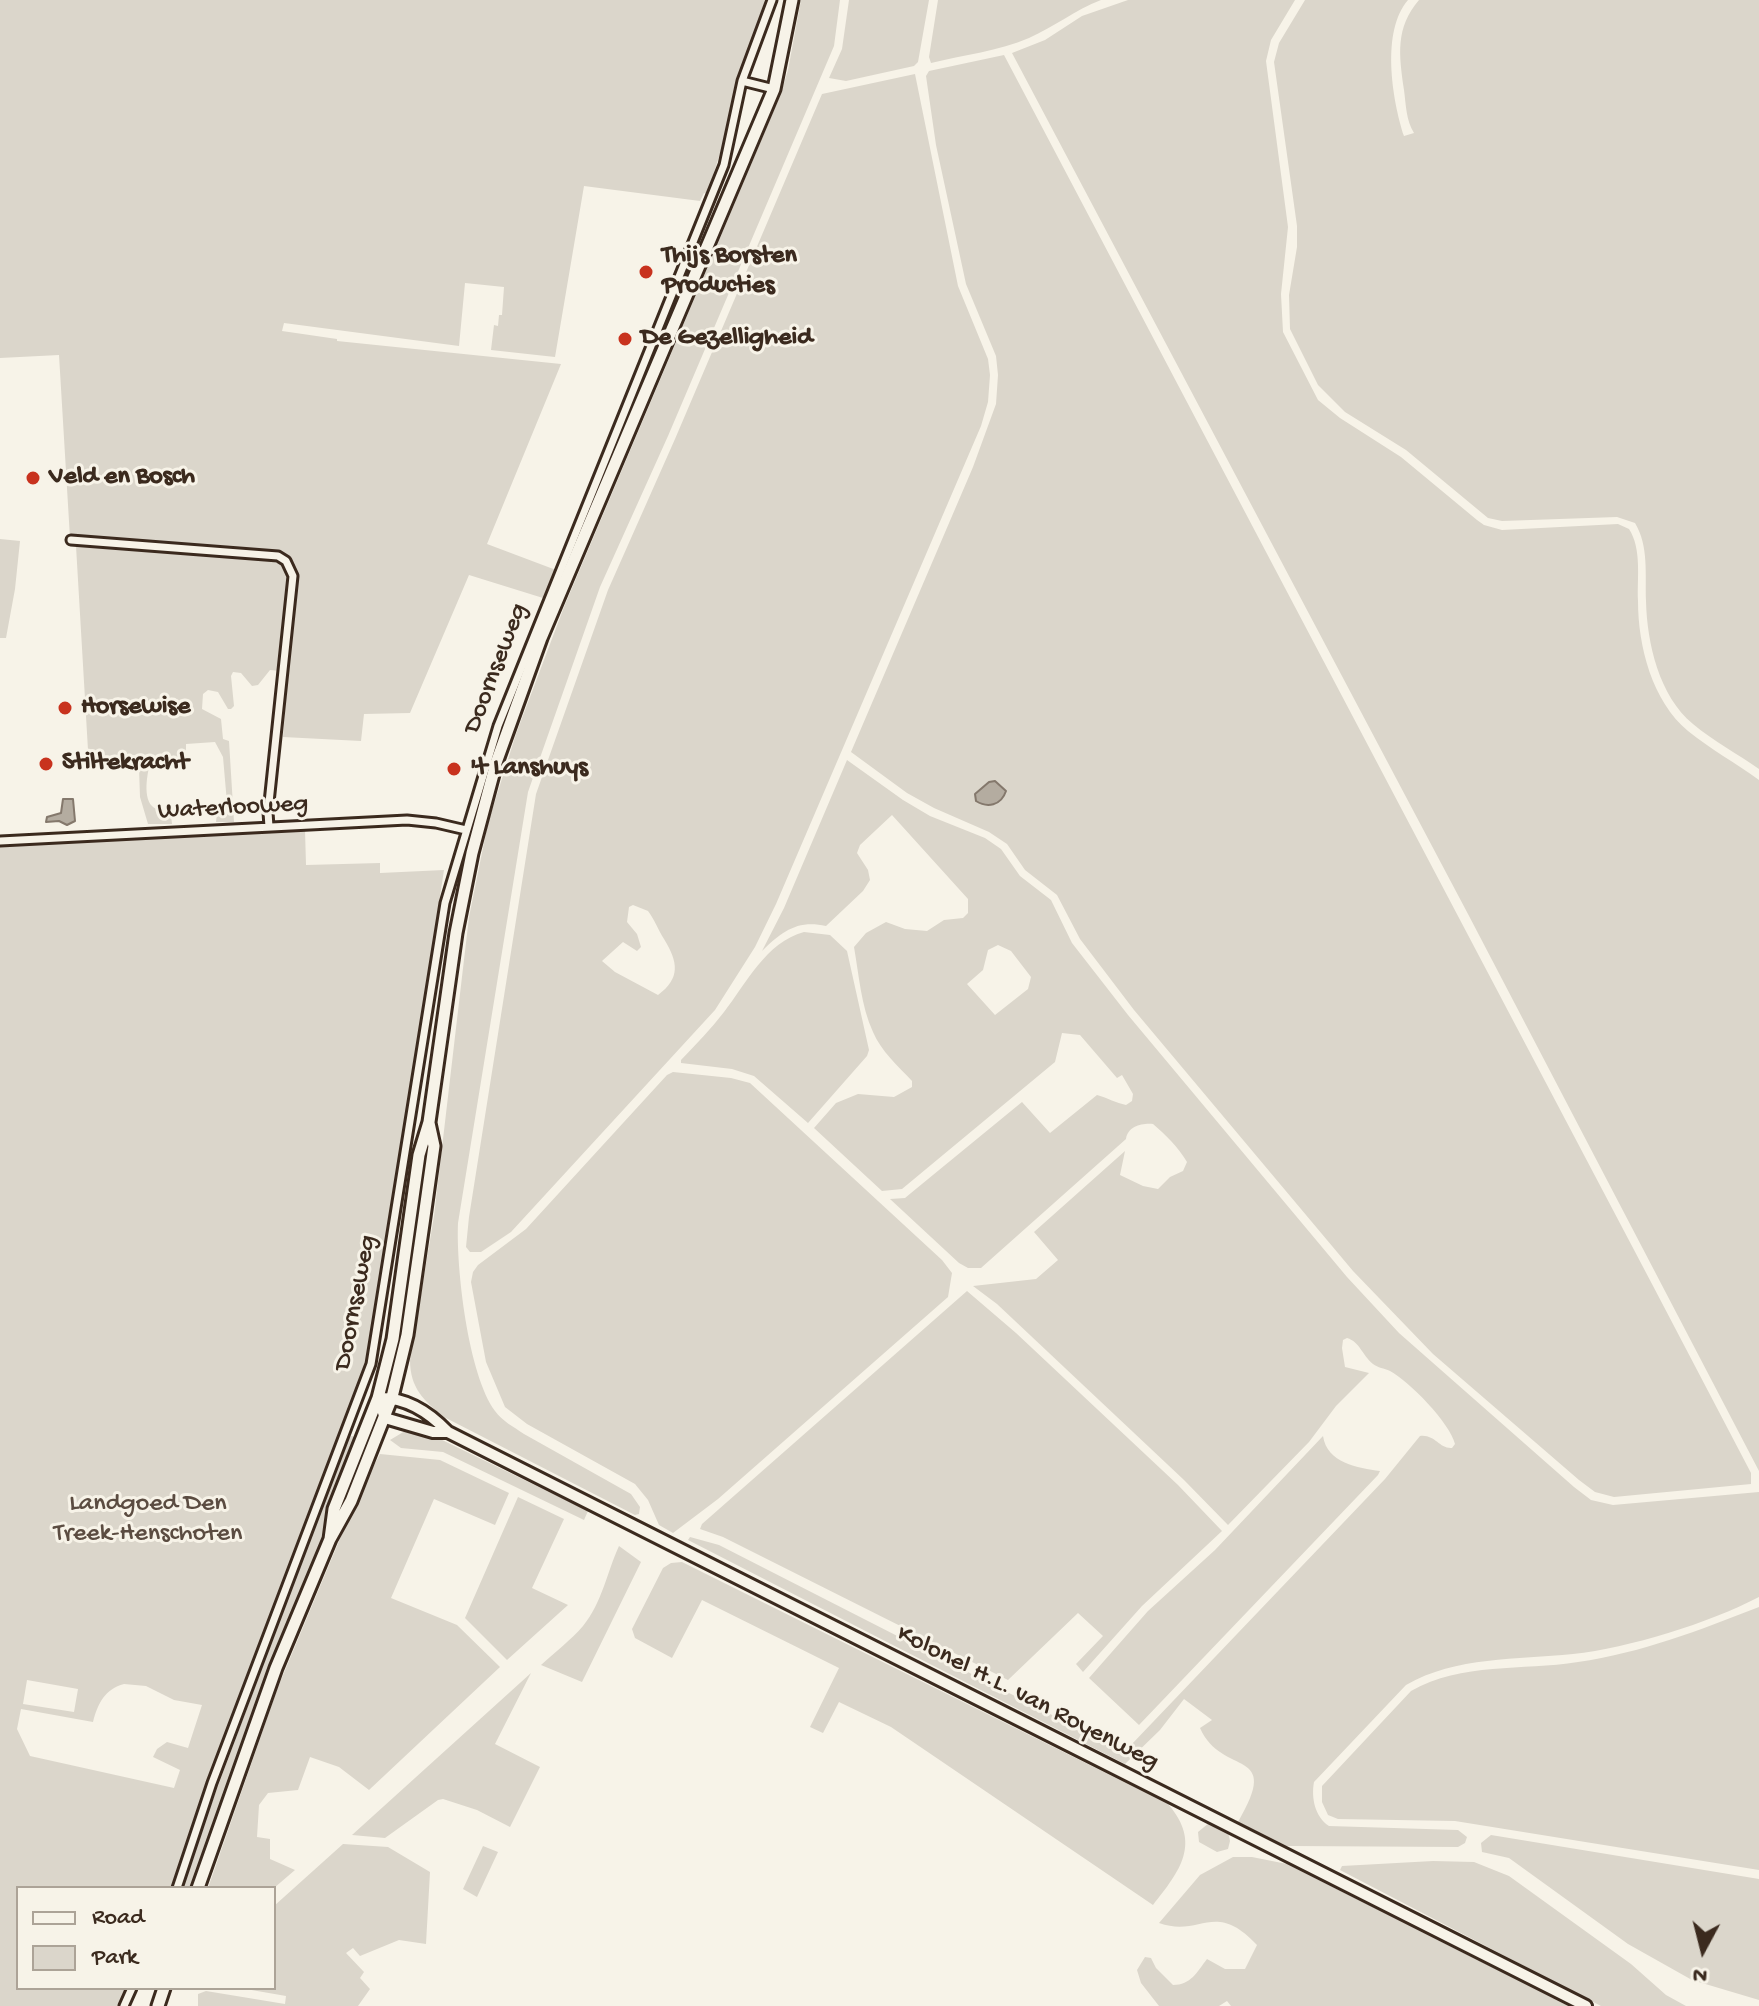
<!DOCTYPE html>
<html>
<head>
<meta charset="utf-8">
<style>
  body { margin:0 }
  #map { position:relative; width:1759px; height:2006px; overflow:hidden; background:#f7f3e8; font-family:"Gochi Hand",sans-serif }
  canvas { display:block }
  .legend { position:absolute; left:16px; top:1886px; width:260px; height:104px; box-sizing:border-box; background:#f7f3e8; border:2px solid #aca397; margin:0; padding:10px 14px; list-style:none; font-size:24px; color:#3b2a1e }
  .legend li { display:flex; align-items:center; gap:16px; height:40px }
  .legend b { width:40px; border:2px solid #aca397 }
  .north { position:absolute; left:1663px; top:1910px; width:80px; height:80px; -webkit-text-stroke:6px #f7f3e8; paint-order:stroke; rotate:187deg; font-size:22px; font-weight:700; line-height:32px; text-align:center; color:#3b2a1e }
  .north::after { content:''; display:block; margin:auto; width:28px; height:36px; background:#3b2a1e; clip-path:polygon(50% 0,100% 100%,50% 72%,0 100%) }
</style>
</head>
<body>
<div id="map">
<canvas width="1759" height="2006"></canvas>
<ul class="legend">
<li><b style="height:10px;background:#f7f3e8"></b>Road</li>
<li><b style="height:22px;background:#dbd6cb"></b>Park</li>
</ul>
<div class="north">N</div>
</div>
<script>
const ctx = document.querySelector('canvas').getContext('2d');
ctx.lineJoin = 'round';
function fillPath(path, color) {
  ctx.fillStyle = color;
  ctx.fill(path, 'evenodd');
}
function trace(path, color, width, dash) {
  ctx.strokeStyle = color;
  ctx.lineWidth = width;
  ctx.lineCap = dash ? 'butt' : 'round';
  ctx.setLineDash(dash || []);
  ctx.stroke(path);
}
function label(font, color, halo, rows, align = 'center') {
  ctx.font = font + ' "Gochi Hand",sans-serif';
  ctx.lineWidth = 6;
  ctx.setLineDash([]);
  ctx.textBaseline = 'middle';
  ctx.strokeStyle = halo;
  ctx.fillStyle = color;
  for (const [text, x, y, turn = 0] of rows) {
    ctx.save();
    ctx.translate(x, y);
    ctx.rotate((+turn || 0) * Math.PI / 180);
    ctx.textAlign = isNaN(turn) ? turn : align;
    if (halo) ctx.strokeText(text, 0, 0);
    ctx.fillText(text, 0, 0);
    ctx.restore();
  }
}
const green = new Path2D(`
  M0,0H765L742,70L723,144L707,194L704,193L700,201L584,186L555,357L491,350L494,325L498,326L499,315H502L504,287L465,283L459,346L284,323L282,331L337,339V341L561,364L487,544L556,570L548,588L553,590L548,602L543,598L469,575L410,713L364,714L361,741L283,737L296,570C288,553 275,553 257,550L70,538L59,355L0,358Z
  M801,0H840L834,46L668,436L600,587L528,792L458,1223C456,1268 468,1374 495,1411C502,1421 514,1427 524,1434L631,1494L640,1507L639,1514L635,1515L444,1417C424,1401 410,1388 410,1360L434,1216L469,917L488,823L516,734L564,607L780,96L788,70Z
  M849,0H929L918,62L914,66L846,81L829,78L842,49Z
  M938,0H1101C1075,10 1054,27 1029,38C999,51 963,55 931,63L929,57Z
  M1128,0H1295L1271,40L1266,61L1288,227L1281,294L1283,332L1318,400L1340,418L1401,457L1477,520L1484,525L1502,530L1618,524L1629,529C1642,549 1637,578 1638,601C1638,646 1652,701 1688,731C1710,749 1736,763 1759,780V1471L1468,914L1012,53L1045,40L1082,16Z
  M1305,0H1408C1381,31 1392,99 1404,136L1414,133C1406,120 1406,105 1404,90C1399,55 1395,28 1419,0H1759V769C1738,754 1713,741 1693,724C1659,696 1647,643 1646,601C1645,575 1649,546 1635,523L1617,517L1502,521L1488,518L1406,450L1345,412L1318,385L1290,329L1289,295L1297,247V226L1274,62L1279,43Z
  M1004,55L1652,1284L1751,1473V1484L1614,1497L1595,1492L1579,1480L1433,1354L1353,1271L1134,1010L1080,939L1057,895L1025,870L1007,844L989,832L934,808L907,793L851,752L973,467L996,404L998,375L996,356L966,284L936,145L926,76L929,71Z
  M915,74L958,286L988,359L990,375L988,402L981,426L776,904L755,947L715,1010L511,1232L481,1252H470L466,1247L469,1217L536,794L608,590L675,439L822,94ZM633,905L648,911C655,920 658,930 664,939C678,962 681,978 658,995L615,972L602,961L623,942L637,951L641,947L637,934L627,922L629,907Z
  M0,539L20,541L15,589L6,638H0Z
  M76,546L276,561L287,566L289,578L281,671L270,670L258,685L252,686L241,673L233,672L231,676L234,706L231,709H228L218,692L208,690L203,694L202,709L221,719L223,739L229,741L234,822H216L218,804L227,803L223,757L215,742L186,744V758L182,771L165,757L152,758C148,768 142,796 152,806C156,810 165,812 171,815L172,824H148L140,797L139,768L103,770L89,767Z
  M847,760L903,800L930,816L985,838L1001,849L1020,876L1051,900L1072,943L1128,1015L1347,1277L1399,1333L1574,1487L1591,1500L1613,1505L1759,1492V1597C1709,1623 1629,1648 1573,1654C1517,1660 1456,1656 1406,1685L1314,1782C1311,1798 1315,1817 1329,1826L1458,1830L1467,1837L1465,1843L1458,1847L1292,1846H1285L1238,1822C1283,1746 1222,1778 1200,1728L1212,1720L1184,1699L1160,1730L1125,1764L688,1540L690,1537L719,1545L1107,1743L1119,1747L1131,1745L1385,1479L1420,1436C1435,1434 1439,1449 1452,1448L1455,1444C1450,1423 1409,1381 1390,1371C1384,1368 1378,1368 1373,1364C1362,1355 1360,1342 1347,1338L1343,1340L1342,1348L1345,1367L1369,1373L1336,1406L1309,1442L1228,1525L1184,1480L997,1304L973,1286L1036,1279L1058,1260L1034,1232L1125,1151L1120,1175L1143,1186L1158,1189L1170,1177L1183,1171L1187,1162C1178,1147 1166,1135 1153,1124C1142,1123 1128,1126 1126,1139L981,1268H968L959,1263L890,1199L905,1198L911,1193L1022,1102L1050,1133L1097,1095C1108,1098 1116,1103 1126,1105L1132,1101L1133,1094L1122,1075L1117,1078L1080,1035L1062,1033L1055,1062L902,1189L882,1191L814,1128L836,1103L858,1094L894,1097L912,1087V1081C898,1066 881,1051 873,1032C861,1006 859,975 854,947L866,933L886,922L905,929L927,931L944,920L963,918L968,913V899L892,815L860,845L857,853L868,870L870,880L863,891L826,926C797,920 783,931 762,951L784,908ZM998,945L1011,951L1031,977L1028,989L995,1015L967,984L983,970L988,950Z
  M305,830L306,865L380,863V873L444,870L370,1353L218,1758L173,1888H18V1988H128L121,2006H0V845ZM27,1680L78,1689L74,1712L23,1704ZM124,1684L146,1686L174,1700L202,1705L188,1748L167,1742L157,1749L153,1757L180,1770L174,1788L30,1756L17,1729L21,1709L93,1722C98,1703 105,1689 124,1684Z
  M804,932L830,935L847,951L869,1050L867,1056L808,1123L754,1076L732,1069L681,1063V1060C696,1044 711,1029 724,1012C746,984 766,942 804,932Z
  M673,1072L731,1078L750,1083L942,1260L952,1273L948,1297L718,1499L673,1533L659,1525L648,1500L635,1484L527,1424L505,1407L486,1362L471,1282L473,1272L478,1265L526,1229L667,1075Z
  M967,1291L1016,1333L1178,1485L1222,1531L1142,1606L1083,1672L1076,1664L1103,1636L1078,1613L1008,1680L723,1537L700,1529L702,1524Z
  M405,1431L434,1436L588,1511L584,1520L443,1452L401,1448L390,1440Z
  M352,1436L358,1439L195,1888H180L348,1437Z
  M1323,1436C1327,1463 1358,1468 1380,1471L1378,1475L1139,1725L1089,1678L1148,1611L1215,1550Z
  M380,1454L440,1460L509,1493L495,1525L434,1499L391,1598L457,1625L500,1667L369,1790L339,1767L310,1757L298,1790L268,1793L259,1805L257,1837L270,1839V1859L295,1870L274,1888H208L278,1687L357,1498Z
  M518,1497L564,1519L532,1588L568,1605L507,1660L465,1618Z
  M619,1546L641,1562L582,1682L541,1665C555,1652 571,1640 583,1626C602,1603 607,1572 619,1546Z
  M682,1562L1168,1804C1202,1843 1180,1871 1153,1905L891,1727L839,1702L823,1733L810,1727L839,1668L702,1600L672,1658L635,1638L632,1629L663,1568L671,1563Z
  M1759,1607V1870L1455,1821L1338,1819L1328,1815L1322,1802V1786L1411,1691C1462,1662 1522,1671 1578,1662C1641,1653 1700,1630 1759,1607Z
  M531,1673L495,1744L540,1767L510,1827L477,1810L443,1799L438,1800L385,1838L352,1835Z
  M1209,1823L1228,1832L1230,1841L1228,1849L1217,1852L1199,1842L1198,1832Z
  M1491,1835L1759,1879V2000L1692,1980L1628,1944L1509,1858L1482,1852L1481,1843Z
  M343,1844L388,1847L430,1872L426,1944L399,1940L360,1956L353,1948L346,1953L364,1972L360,1978L370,1989L358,2006H198V1994L206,1991L285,2004L286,1996L240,1988H274V1906Z
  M483,1846L498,1852L477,1897L463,1889Z
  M1233,1857H1252L1287,1864L1569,2006H1231L1227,2001L1219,2006H1159L1141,1983L1137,1970L1145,1957L1151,1958L1156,1968L1173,1985C1191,1985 1197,1972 1207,1959L1225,1969H1245L1257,1945C1214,1899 1201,1938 1159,1923L1200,1875Z
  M1433,1861L1474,1862L1509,1876L1631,1964L1666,1995L1686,2006H1601L1340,1870L1342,1866Z`);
const water = new Path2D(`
  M995,781L1006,791C1001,806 987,808 976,801L975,794L989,782Z
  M63,799H73L75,821L67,825L59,821L46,822L47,817L61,813Z`);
const street = new Path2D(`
  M742,81L774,89
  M71,540L278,556L286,561L293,576L268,812L269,827
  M0,841L407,820L436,823L466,830
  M177,1888L212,1783L371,1364L445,903L498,726L724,165L742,81L772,0
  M124,2006L132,1988`);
const secondary = new Path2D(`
  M448,1432H433L385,1418L378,1398C406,1397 429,1412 448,1432L1586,2006`);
const primary = new Path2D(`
  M330,1539L334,1509L378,1398L393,1339L419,1155L429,1122L456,933L472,853L496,763L541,638L774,89L792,0
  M198,1888L276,1668L330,1539L351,1501L392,1397L407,1335L424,1217L434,1146L429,1123
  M158,2006L164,1988`);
const markers = [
  [646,272,8,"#c8321e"],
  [625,339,8,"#c8321e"],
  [33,478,8,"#c8321e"],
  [65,708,8,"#c8321e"],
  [46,764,8,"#c8321e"],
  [454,769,8,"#c8321e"]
];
const poiNames = [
  ["Thijs Borsten",662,257],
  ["Producties",662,287],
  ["De Gezelligheid",641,339],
  ["Veld en Bosch",49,478],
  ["Horsewise",81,708],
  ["Stiltekracht",62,764],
  ["'t Lanshuys",470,769]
];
const streetNames = [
  ["Doornseweg",497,669,-69],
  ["Waterlooweg",233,809,-3],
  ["Doornseweg",357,1303,-79],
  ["Kolonel H.L. van Royenweg",1027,1699,27]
];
const parkNames = [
  ["Landgoed Den",148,1505],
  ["Treek-Henschoten",148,1535]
];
fillPath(green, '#dbd6cb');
fillPath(water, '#b4aca0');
trace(water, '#84786c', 2);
trace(street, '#3b2a1e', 13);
trace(secondary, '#3b2a1e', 16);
trace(primary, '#3b2a1e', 17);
trace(street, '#f7f3e8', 7);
trace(secondary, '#f7f3e8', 10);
trace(primary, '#f7f3e8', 11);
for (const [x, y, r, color] of markers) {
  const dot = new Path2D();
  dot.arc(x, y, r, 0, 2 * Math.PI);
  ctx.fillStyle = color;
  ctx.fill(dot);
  trace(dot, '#f7f3e8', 3);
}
label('bold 26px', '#3b2a1e', '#f7f3e8', poiNames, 'left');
label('26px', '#3b2a1e', '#f7f3e8', streetNames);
label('26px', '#5b4c41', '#f7f3e8', parkNames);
</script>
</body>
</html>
